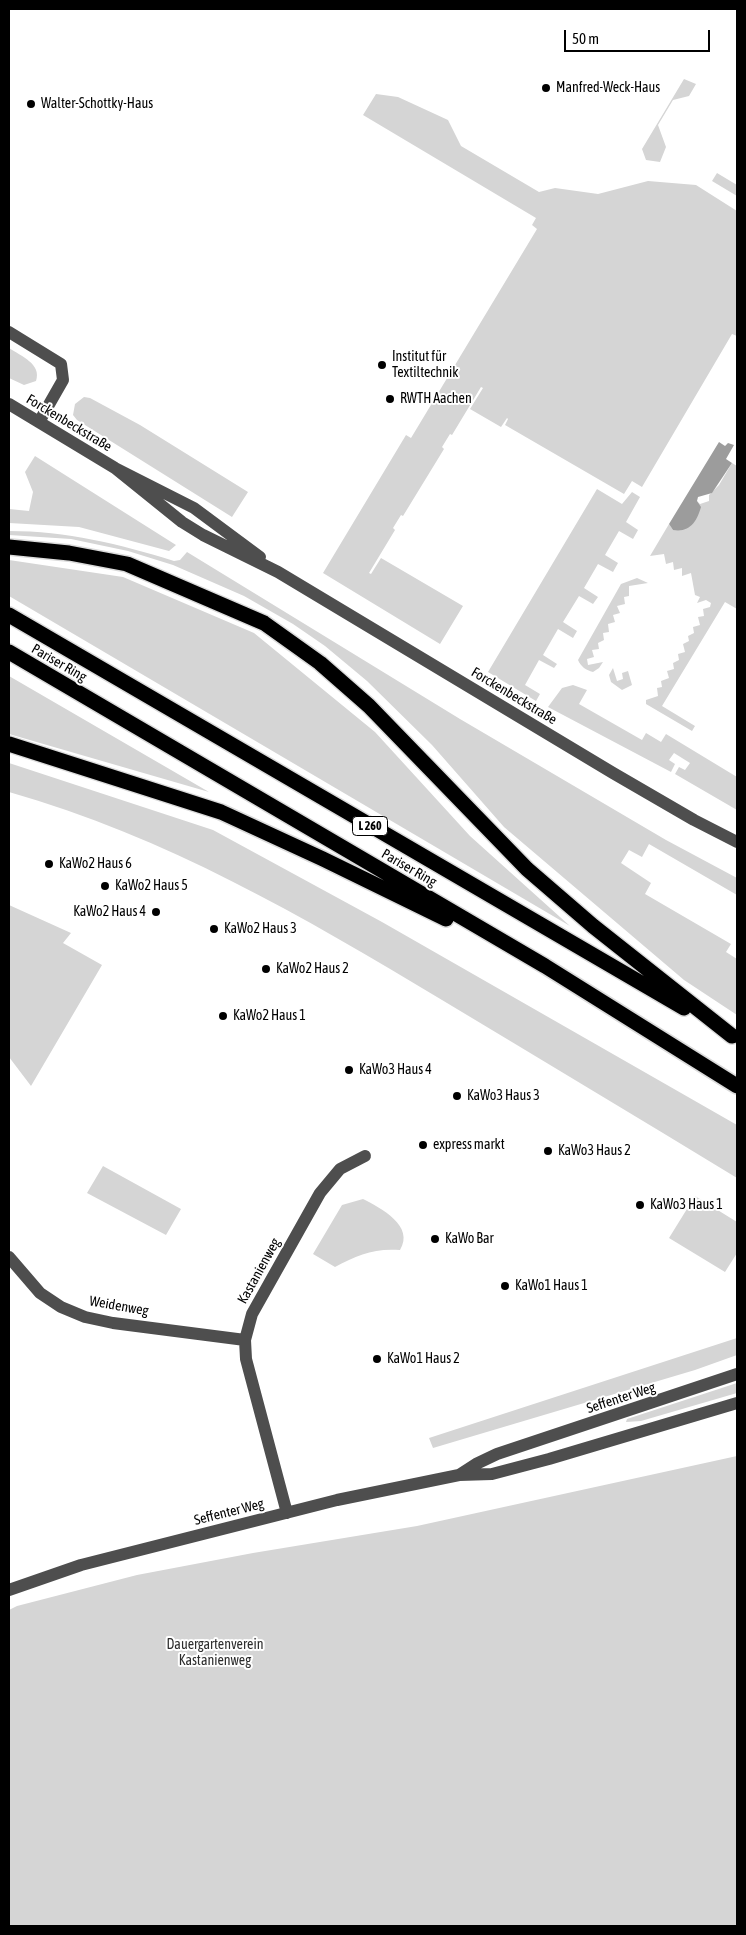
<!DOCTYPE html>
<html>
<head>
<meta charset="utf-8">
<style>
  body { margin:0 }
  #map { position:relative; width:746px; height:1935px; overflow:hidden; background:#fff; font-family:"Asap Condensed",sans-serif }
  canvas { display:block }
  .frame { position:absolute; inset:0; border:10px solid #000; pointer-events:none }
  .scale { position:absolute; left:564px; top:30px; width:146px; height:22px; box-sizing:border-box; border:2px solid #000; border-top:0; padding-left:6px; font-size:15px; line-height:18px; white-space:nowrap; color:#000; -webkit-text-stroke:4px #fff; paint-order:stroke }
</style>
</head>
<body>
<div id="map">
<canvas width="746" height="1935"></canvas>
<div class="frame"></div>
<div class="scale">50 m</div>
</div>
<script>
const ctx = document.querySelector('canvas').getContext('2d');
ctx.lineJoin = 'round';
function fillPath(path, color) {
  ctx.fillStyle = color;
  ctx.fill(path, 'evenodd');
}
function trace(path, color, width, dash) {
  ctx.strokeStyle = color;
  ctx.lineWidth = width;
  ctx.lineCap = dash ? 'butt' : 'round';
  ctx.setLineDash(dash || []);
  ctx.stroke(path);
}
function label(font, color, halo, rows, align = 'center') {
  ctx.font = font + ' "Asap Condensed",sans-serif';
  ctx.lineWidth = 4;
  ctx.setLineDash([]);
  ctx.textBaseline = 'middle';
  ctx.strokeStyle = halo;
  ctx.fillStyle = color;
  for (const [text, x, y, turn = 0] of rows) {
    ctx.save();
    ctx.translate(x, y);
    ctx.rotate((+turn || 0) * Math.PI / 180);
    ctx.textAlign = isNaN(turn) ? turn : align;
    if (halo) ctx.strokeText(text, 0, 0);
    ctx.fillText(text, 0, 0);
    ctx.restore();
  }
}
const green = new Path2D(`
  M684,79L696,84L689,96L673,100L658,125L666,147L660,162L646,160L642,149Z
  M376,94L398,97L448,120L461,146L539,192L555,188L598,194L648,181L696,185L737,211V336L732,334L642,487L632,481L624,494L505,425L508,419L507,418L501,427L470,409L483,388L481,387L452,435L450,434L442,447L444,449L403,516L401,515L393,528L395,530L369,573L371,574L381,558L463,606L440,644L323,573L406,435L411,438L537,229L532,225L536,218L363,115Z
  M717,173L737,185V196L712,181Z
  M9,348C21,356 42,364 36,381L24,385L9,378Z
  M84,397L90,398L140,425L248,492L232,517L77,420L73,415L75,404Z
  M35,456L176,545L169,551L79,527L9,523V509L29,511L33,492L25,472Z
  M732,463L737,466V609L725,602L662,706L695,726L692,731L646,704V700L658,696L657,688L662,687L661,681L669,678L667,671L674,669L673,663L679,660L678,654L685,652L683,644L689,641L688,636L694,633L693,627L700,625L698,617L704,616L703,609L710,607L711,603L706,600L697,603L700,597L695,595L691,573L682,576V568L674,570L673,562L666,564L664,554L650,556L669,524L673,530L698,504L697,501L700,504L709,501V495L719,485Z
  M597,489L622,504L632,492L640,497L626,522L638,530L633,539L619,531L605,555L618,563L613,572L598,564L584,588L598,597L593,604L579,596L563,622L577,631L573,638L558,629L543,655L557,664L554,668L539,660L525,685L540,694L536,701L488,672Z
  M9,531C66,531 120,544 174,561L180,560L187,552L460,719L666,840L737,878V895L649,844L642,857L629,850L621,863L651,883L645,894L731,944L726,952L737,959V1015L684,980L504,827L432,745L367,681L325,646L293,624L244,596L173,565L128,551L71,539L9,535Z
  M9,560L123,577L254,633L375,732L470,836L570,926L9,596Z
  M637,578L648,583L629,586V596L624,597L625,604L617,606L620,613L613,615L615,622L608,624L609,632L603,633L604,640L598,643L599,649L592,650L594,657L587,659L588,665L603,662L599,668L593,672C586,670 581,667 578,660L621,584Z
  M613,668L617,681L623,679L622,673L628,671L632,685L622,690L611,682L609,675Z
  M9,676L209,792L9,734Z
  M573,685L587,690L579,704L642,740L646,733L661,742L666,734L737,777V810L675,774L679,767L685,770L690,763L674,753L669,760L675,764L671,772L548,707L562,688Z
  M9,763L213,830L382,922L737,1125V1178C639,1118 540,1059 442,1000C304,917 165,836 9,792Z
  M9,905L71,933L63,943L102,965L31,1086L9,1057Z
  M103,1166L181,1209L166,1235L87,1193Z
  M695,1196L737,1222V1253L725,1272L669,1238Z
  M363,1199C381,1208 415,1226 400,1250C374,1248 357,1255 335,1267L313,1254L342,1205Z
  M737,1338V1355L695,1370L433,1448L429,1438Z
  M737,1383V1393L641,1421L626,1422L627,1419Z
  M737,1456V1926H9V1610L17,1606L137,1575L253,1553L417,1526Z`);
const water = new Path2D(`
  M719,442L725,446L728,443L734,445L726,459L732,463L712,493L698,497L697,501L701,507C697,521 690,533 673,530L669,524Z`);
const minor = new Path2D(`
  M9,332L61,364L63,380L39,422
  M9,404L115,468L194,508L260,557
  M115,468L182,522L203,535L278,572L613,773L694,820L737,842
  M9,1257L40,1293L61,1307L85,1317L113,1323L245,1340
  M459,1475L476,1464L497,1454L737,1374
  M287,1513L246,1359L245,1340L252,1314L320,1193L340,1169L365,1156
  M9,1590L81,1565L337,1500L459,1475L492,1474L549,1459L737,1403`);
const highway = new Path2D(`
  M9,547L69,553L127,564L264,623L320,663L369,706L527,869L593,926L732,1036
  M9,615L684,1008
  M9,652L545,966L737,1086
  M9,744L221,812L323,859L446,919`);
const markers = [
  [546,88,5,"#000"],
  [31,104,5,"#000"],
  [382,365,5,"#000"],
  [390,399,5,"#000"],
  [49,864,5,"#000"],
  [105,886,5,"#000"],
  [156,912,5,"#000"],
  [214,929,5,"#000"],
  [266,969,5,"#000"],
  [223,1016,5,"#000"],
  [349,1070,5,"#000"],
  [457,1096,5,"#000"],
  [423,1145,5,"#000"],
  [548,1151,5,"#000"],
  [640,1205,5,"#000"],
  [435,1239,5,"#000"],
  [505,1286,5,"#000"],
  [377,1359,5,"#000"]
];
const shields = [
  [370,826,35]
];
const shieldNames = [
  ["L 260",370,826]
];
const poiNames = [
  ["Manfred-Weck-Haus",556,88],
  ["Walter-Schottky-Haus",41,104],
  ["Institut für",392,357],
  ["Textiltechnik",392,373],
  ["RWTH Aachen",400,399],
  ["KaWo2 Haus 6",59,864],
  ["KaWo2 Haus 5",115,886],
  ["KaWo2 Haus 4",146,912,"right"],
  ["KaWo2 Haus 3",224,929],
  ["KaWo2 Haus 2",276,969],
  ["KaWo2 Haus 1",233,1016],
  ["KaWo3 Haus 4",359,1070],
  ["KaWo3 Haus 3",467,1096],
  ["express markt",433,1145],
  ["KaWo3 Haus 2",558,1151],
  ["KaWo3 Haus 1",650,1205],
  ["KaWo Bar",445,1239],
  ["KaWo1 Haus 1",515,1286],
  ["KaWo1 Haus 2",387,1359]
];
const streetNames = [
  ["Forckenbeckstraße",69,423,31],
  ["Pariser Ring",59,663,30],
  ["Forckenbeckstraße",514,696,31],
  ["Pariser Ring",409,868,30],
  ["Kastanienweg",259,1271,-61],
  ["Weidenweg",119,1306,10],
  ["Seffenter Weg",621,1398,-18],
  ["Seffenter Weg",229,1512,-14]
];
const parkNames = [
  ["Dauergartenverein",215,1645],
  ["Kastanienweg",215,1661]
];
fillPath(green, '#d5d5d5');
fillPath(water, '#9c9c9c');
trace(highway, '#dbdbdb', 18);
trace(minor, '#4e4e4e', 12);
trace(highway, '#000', 15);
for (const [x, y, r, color] of markers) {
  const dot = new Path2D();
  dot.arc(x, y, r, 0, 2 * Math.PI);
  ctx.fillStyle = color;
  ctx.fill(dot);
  trace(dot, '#fff', 2);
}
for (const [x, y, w] of shields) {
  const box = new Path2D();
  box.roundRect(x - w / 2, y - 9.5, w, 19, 4);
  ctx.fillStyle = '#fff';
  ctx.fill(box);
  trace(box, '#000', 1);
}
label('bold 12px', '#000', null, shieldNames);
label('14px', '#000', '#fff', poiNames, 'left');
label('14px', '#000', '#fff', streetNames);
label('14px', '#2c2c2c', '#fff', parkNames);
</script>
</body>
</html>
